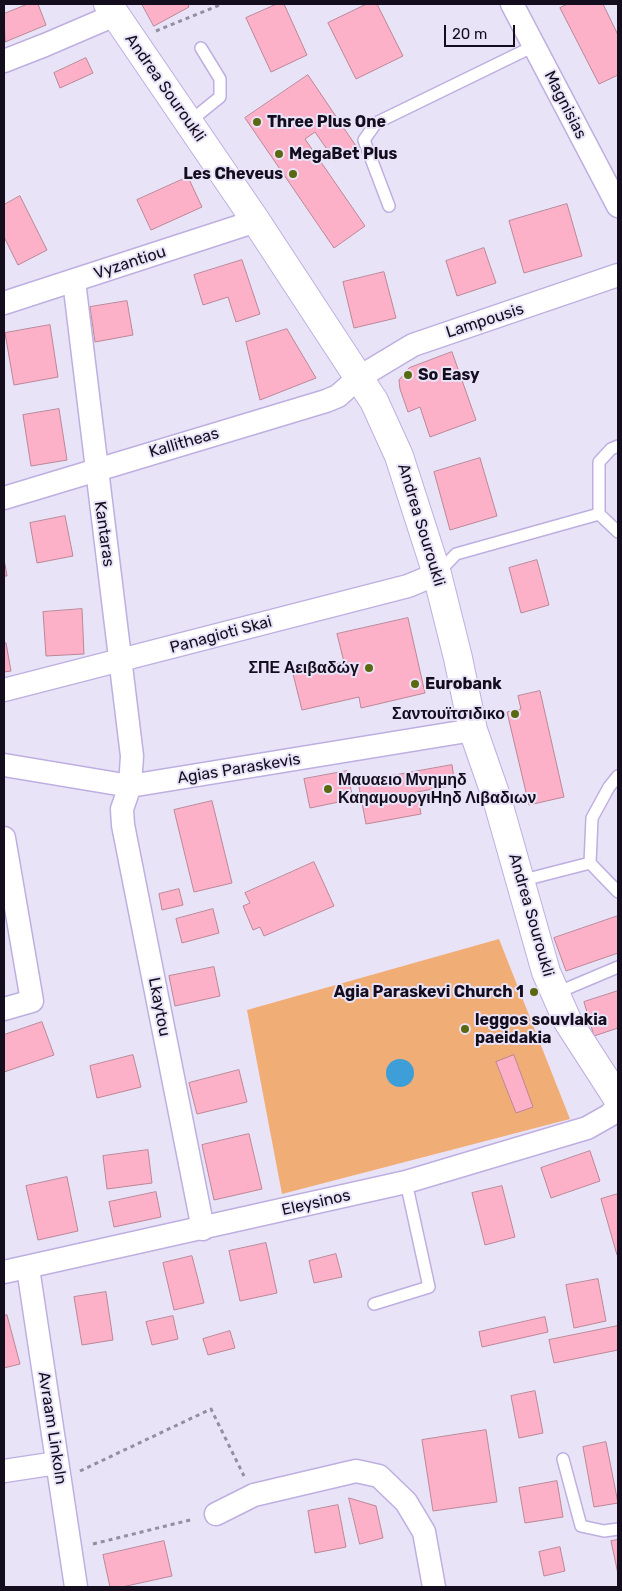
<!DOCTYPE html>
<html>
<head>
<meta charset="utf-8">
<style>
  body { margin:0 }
  #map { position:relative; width:622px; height:1591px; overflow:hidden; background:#e9e3f8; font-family:Rubik,sans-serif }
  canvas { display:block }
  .frame { position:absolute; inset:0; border:5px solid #130d1e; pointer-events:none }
  .scale { position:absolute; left:444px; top:25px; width:71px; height:22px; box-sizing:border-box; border:2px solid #130d1e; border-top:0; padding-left:6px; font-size:15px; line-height:18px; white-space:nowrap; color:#130d1e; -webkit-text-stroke:4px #e9e3f8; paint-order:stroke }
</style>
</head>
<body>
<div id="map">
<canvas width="622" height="1591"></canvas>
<div class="frame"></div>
<div class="scale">20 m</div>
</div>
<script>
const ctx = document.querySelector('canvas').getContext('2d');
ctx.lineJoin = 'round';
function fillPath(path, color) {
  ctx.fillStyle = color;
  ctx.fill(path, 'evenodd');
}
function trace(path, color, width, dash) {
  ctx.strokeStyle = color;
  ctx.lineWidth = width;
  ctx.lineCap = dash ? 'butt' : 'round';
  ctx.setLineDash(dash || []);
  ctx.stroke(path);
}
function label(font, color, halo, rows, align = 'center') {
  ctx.font = font + ' Rubik,sans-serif';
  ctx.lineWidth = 4;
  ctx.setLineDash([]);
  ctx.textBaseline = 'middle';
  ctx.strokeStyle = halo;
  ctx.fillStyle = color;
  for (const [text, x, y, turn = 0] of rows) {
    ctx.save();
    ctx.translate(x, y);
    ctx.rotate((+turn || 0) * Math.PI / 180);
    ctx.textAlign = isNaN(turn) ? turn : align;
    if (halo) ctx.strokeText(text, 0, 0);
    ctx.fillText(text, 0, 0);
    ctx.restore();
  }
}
const green = new Path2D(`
  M499,939L570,1119L282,1194L247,1010Z`);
const water = new Path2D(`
  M386 1073a14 14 0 1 1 28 0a14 14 0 1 1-28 0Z`);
const building = new Path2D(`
  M28,4H38L46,25L5,42L4,14Z
  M142,4H188L189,7L154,26Z
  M277,4H284L307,55L271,72L246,18Z
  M367,4H377L403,56L356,79L328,23Z
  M568,4H603L618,35V75L599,84L560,8Z
  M86,58L93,73L60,88L54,73Z
  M308,75L356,146L335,161L315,132L305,139L365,226L334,248L245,118Z
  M188,177L202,207L151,230L137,200Z
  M20,196L47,250L18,265L4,237V205Z
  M567,204L582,256L524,273L509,221Z
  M484,248L496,283L457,296L446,261Z
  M242,260L260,314L236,322L228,297L203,305L194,275Z
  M384,272L396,318L354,328L343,282Z
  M127,301L133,335L95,342L90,307Z
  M50,325L58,377L14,385L5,333Z
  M287,329L316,378L260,400L246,342Z
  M452,352L476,420L430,437L420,407L408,412L400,389L399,380L409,368Z
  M59,409L67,460L31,466L23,415Z
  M480,458L497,516L450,530L434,472Z
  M65,516L73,556L37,563L30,523Z
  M4,559L7,576H4Z
  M537,560L549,605L521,613L509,568Z
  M82,609L84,654L46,656L43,612Z
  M408,618L425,693L361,708L359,697L302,710L293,674L344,662L337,634Z
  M6,643L11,671L4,672V644Z
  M540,691L564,797L529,805L507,712L521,709L518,696Z
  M452,765L455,785L417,792L421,814L366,824L358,782Z
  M347,771L353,799L310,808L304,779Z
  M212,801L232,883L194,892L174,810Z
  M314,862L334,906L264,936L260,927L253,930L243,906L250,903L245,893Z
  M179,889L183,905L162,910L159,894Z
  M213,909L219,933L182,943L176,919Z
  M618,916V953L566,971L554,938Z
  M214,967L220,996L175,1006L169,976Z
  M618,991V1028L594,1036L584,1002Z
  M42,1022L54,1055L4,1072V1035Z
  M133,1055L141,1087L97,1098L90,1066Z
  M514,1055L533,1107L516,1113L496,1062Z
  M239,1070L247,1102L197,1114L189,1083Z
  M249,1134L262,1189L214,1200L202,1145Z
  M148,1150L152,1183L107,1189L103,1156Z
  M590,1151L600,1181L551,1198L541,1168Z
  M67,1177L78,1231L38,1240L26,1186Z
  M502,1186L515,1237L485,1245L472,1193Z
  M156,1192L161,1217L114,1227L109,1202Z
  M618,1194V1254L617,1255L601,1199Z
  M266,1243L277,1293L240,1301L229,1251Z
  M336,1254L342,1277L314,1283L309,1261Z
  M192,1256L204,1303L174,1310L163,1263Z
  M598,1279L606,1321L574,1328L566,1285Z
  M106,1292L113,1340L82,1345L74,1297Z
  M7,1315L20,1364L4,1368V1316Z
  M173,1316L178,1339L152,1345L146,1322Z
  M545,1317L548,1332L482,1347L479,1332Z
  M618,1326V1350L554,1363L549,1340Z
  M230,1331L235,1348L208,1355L203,1339Z
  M535,1391L543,1433L519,1438L511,1396Z
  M486,1430L497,1502L433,1511L422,1440Z
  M606,1442L618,1503L594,1507L583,1447Z
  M557,1481L563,1517L525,1523L519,1488Z
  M349,1498L376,1506L383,1538L360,1544Z
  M338,1505L346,1547L315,1553L308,1511Z
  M618,1540V1574L611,1541Z
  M164,1541L172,1576L122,1587H110L103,1555Z
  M560,1547L565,1571L544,1576L539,1552Z`);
const path = new Path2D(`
  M156,31L222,4
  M80,1471L211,1409L244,1476
  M93,1544L194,1519`);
const lane = new Path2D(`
  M189,122L220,97V79L201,48
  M389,206L364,140L376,123L534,46
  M599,514V462L611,449L618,446
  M438,573L456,554L599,514L618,532
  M618,776L609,787L592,818L590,863L618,892
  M520,881L590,863
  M554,994L618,967
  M374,1304L429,1287L406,1182
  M563,1459L581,1526L604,1531L618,1529`);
const street = new Path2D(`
  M512,4L618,206
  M4,61L45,45L115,15
  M74,281L132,756L130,786L122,809L123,825L203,1229
  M4,303L256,221
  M4,498L326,401L338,396L358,378L413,345L618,275
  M4,690L408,586L437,574
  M4,765L130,786L473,730
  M4,838L32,1001L4,1009
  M28,1268L76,1587
  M4,1272L406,1182L587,1128L610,1115L618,1105
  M4,1471L57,1463
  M216,1514L254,1495L356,1471L379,1476L406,1502L424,1532L434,1587`);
const secondary = new Path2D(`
  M108,4L256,221L374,401L399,456L437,574L458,658L473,730L497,799L546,972L567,1020L618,1099`);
const markers = [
  [257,122,5,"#5a6811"],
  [279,154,5,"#5a6811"],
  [293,174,5,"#5a6811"],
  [408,375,5,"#5a6811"],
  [369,668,5,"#5a6811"],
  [415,684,5,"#5a6811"],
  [515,714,5,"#5a6811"],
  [328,789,5,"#5a6811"],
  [534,992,5,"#5a6811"],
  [465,1029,5,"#5a6811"]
];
const streetNames = [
  ["Andrea Souroukli",165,88,55],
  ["Magnisias",565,105,63],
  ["Vyzantiou",130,263,-18],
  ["Lampousis",485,321,-18],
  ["Kallitheas",184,443,-16],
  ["Andrea Souroukli",421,525,73],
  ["Kantaras",104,534,82],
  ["Panagioti Skai",221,635,-15],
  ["Agias Paraskevis",239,769,-9],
  ["Andrea Souroukli",531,915,74],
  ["Lkaytou",159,1007,79],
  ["Eleysinos",316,1203,-13],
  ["Avraam Linkoln",52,1428,81]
];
const poiNames = [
  ["Three Plus One",267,122],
  ["MegaBet Plus",289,154],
  ["Les Cheveus",283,174,"right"],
  ["So Easy",418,375],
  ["ΣΠΕ Αειβαδώγ",359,668,"right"],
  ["Eurobank",425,684],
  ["Σαντουϊτσιδικο",505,714,"right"],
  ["Μαυαειο Μνημηδ",338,780],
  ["ΚαηαμουργιΗηδ Λιβαδιων",338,798],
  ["Agia Paraskevi Church 1",524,992,"right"],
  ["leggos souvlakia",475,1020],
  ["paeidakia",475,1038]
];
fillPath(green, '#f1ad76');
fillPath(water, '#3e9ed7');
fillPath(building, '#fcb1c8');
trace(building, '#bc8696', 1);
trace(lane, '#beafe0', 14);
trace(street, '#beafe0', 25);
trace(secondary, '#beafe0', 30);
trace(path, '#948ea1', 3, [4, 4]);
trace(lane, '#fff', 11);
trace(street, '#fff', 22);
trace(secondary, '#fff', 28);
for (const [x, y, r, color] of markers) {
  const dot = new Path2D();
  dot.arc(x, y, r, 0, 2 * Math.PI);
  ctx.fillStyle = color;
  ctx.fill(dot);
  trace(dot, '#e9e3f8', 2);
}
label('16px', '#130d1e', '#e9e3f8', streetNames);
label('bold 16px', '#130d1e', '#e9e3f8', poiNames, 'left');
</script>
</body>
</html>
